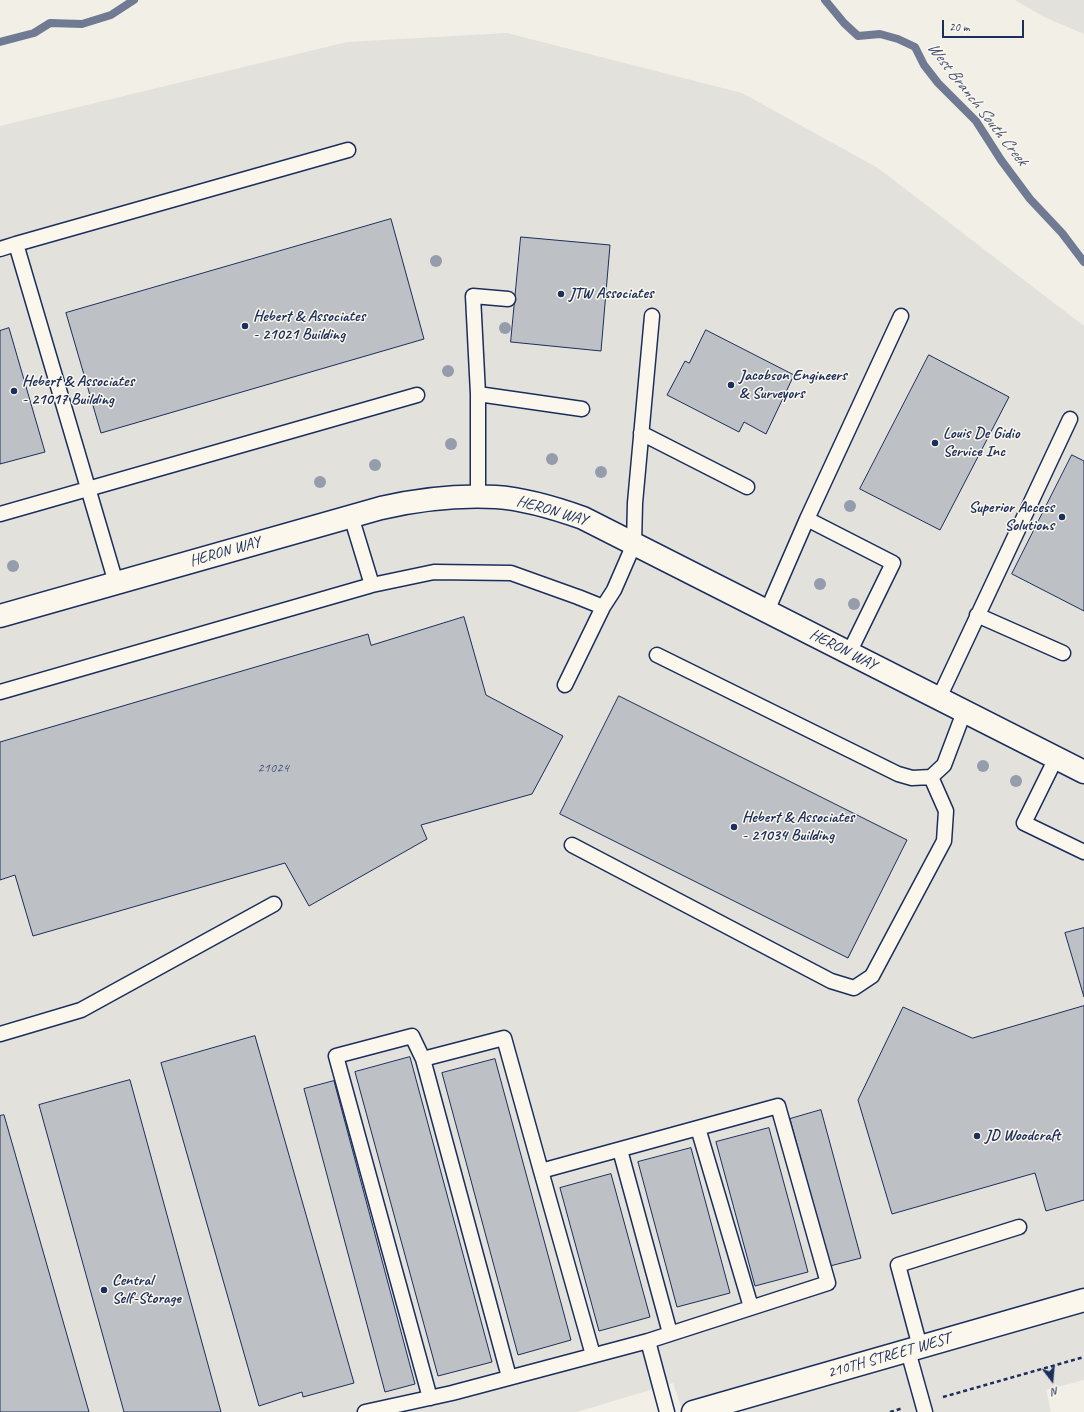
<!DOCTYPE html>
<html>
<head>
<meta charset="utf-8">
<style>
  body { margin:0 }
  #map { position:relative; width:1084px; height:1412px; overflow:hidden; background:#f2efe6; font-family:Caveat,sans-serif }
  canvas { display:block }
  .north { position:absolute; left:1032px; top:1360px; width:40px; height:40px; -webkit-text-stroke:3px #fbf7ec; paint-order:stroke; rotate:164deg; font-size:11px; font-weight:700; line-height:16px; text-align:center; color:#1b2f5e }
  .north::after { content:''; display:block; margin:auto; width:14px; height:18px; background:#1b2f5e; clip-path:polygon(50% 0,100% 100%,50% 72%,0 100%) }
  .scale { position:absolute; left:942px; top:20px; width:82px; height:18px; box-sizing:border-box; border:2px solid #1b2f5e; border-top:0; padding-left:5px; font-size:12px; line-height:14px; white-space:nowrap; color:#1b2f5e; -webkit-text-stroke:3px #fbf7ec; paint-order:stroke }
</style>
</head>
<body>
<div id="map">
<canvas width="1084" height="1412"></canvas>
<div class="north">N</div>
<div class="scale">20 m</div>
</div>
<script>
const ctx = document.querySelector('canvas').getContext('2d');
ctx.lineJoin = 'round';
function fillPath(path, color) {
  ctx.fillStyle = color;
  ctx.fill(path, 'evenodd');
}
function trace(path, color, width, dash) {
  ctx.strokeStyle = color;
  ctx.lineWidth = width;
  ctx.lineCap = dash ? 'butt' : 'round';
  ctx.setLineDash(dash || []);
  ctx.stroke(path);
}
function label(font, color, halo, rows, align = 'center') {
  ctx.font = font + ' Caveat,sans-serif';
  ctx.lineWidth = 3;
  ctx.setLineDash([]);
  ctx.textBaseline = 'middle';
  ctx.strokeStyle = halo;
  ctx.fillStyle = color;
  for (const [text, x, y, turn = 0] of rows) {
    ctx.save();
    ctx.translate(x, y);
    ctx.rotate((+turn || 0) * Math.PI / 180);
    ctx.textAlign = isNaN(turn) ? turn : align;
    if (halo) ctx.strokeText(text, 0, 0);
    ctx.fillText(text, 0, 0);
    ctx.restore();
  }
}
const built = new Path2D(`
  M1015,0H1084V34L1044,17Z
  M507,33L742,93L878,168L1084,326V1380L1046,1390L1051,1412H683L673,1383L577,1412H0V126L347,42Z`);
const stream = new Path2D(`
  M825,0L844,23L858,36L880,34L898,39L915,47L924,65L938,83L976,121L1001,160L1030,199L1062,233L1084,262
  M0,42L34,33L50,23L82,24L111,15L134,0`);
const building = new Path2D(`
  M391,219L424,339L101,433L66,313Z
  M521,237L610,245L601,351L511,342Z
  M9,328L45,452L0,464V331Z
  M706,330L794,375L766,434L744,422L739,432L667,395L685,361L689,363Z
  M929,355L1009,397L940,530L860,489Z
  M1072,455L1084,461V611L1012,574Z
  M464,617L486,695L563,736L532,794L421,825L427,839L309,906L285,863L33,936L15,875L0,880V742L368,634L371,645Z
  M619,696L907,840L848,958L560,814Z
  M1084,928V997L1065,933Z
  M1084,1006V1200L1046,1211L1035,1173L892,1214L858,1100L903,1007L972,1038Z
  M255,1036L354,1383L303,1397L302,1392L259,1406L161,1063Z
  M410,1057L492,1362L438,1376L355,1072Z
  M495,1059L571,1340L518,1355L442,1073Z
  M130,1080L221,1412H124L39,1105Z
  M334,1081L415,1384L385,1392L304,1089Z
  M821,1110L861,1258L830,1266L790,1119Z
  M4,1115L89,1412H0V1116Z
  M769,1128L808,1272L755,1286L716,1142Z
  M691,1148L730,1293L677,1307L638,1162Z
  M611,1174L650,1317L599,1331L560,1188Z`);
const path = new Path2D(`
  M943,1397L1084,1357
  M890,1412L903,1408`);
const lane = new Path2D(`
  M0,249L16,244
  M478,394L473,296L508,299
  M641,433L747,487
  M478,497V394L582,409
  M0,514L417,395
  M807,519L901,316
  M116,583L16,244L348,150
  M372,585L434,572L511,573L578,597L603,607L614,590L634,544L635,503L652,316
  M767,611L807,519L893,563L849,653
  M977,615L1063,653
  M657,655L898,774L912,778L931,777L944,765L964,712
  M565,685L603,607
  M0,692L372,585L351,516
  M939,698L1070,419
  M1056,758L1024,823L1084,852
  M572,845L831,981L854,988L872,976L944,841L946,811L931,777
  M0,1034L81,1010L274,904
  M423,1059L509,1377
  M698,1128L751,1307
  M620,1150L670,1333
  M541,1171L593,1355
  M920,1347L898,1265L1019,1227
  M908,1351L925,1412
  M430,1398L336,1056L412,1036L423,1059L504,1038L541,1171L778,1106L828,1283L648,1341
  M365,1412L452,1393L648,1341L667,1412`);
const street = new Path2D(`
  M0,616L381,508C420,499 457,495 496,497C526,499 555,508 583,518L1084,772`);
const secondary = new Path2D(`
  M693,1412L1084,1300`);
const trees = [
  [436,261],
  [505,328],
  [448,371],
  [451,444],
  [552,459],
  [375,465],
  [601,472],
  [320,482],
  [850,506],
  [13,566],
  [820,584],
  [854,604],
  [983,766],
  [1016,781]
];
const markers = [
  [561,294,4,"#1b2f5e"],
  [245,326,4,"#1b2f5e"],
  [731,385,4,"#1b2f5e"],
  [14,391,4,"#1b2f5e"],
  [935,443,4,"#1b2f5e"],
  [1062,517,4,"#1b2f5e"],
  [734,827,4,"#1b2f5e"],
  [977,1136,4,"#1b2f5e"],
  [104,1290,4,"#1b2f5e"]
];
const numberNames = [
  ["21024",273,768]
];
const poiNames = [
  ["JTW Associates",569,294],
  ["Hebert & Associates",253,317],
  ["- 21021 Building",253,335],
  ["Jacobson Engineers",739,376],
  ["& Surveyors",739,394],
  ["Hebert & Associates",22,382],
  ["- 21017 Building",22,400],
  ["Louis De Gidio",943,434],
  ["Service Inc",943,452],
  ["Superior Access",1054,508,"right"],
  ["Solutions",1054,526,"right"],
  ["Hebert & Associates",742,818],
  ["- 21034 Building",742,836],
  ["JD Woodcraft",985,1136],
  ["Central",112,1281],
  ["Self-Storage",112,1299]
];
const streetNames = [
  ["HERON WAY",552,511,16],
  ["HERON WAY",225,552,-16],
  ["HERON WAY",843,650,27],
  ["210TH STREET WEST",889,1356,-16]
];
const waterNames = [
  ["West Branch South Creek",977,104,52]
];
fillPath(built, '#e2e1dc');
trace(stream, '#707b93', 8);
fillPath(building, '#bdc0c4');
trace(building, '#1b2f5e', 1);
trace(lane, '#1b2f5e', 17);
trace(street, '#1b2f5e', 25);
trace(secondary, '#1b2f5e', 25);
trace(path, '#1b2f5e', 2.5, [4, 3]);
trace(lane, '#fbf7ec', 14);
trace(street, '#fbf7ec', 22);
trace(secondary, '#fbf7ec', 22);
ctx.fillStyle = '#959cab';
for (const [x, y] of trees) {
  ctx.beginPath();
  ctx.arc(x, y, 6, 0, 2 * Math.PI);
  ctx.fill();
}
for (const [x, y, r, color] of markers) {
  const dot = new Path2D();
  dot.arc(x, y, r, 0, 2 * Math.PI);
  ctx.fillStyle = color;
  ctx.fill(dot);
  trace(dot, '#fbf7ec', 1.5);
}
label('14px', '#445378', null, numberNames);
label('bold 16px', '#1b2f5e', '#fbf7ec', poiNames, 'left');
label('16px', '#1b2f5e', '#fbf7ec', streetNames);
label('italic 17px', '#465579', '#fbf7ec', waterNames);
</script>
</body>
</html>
